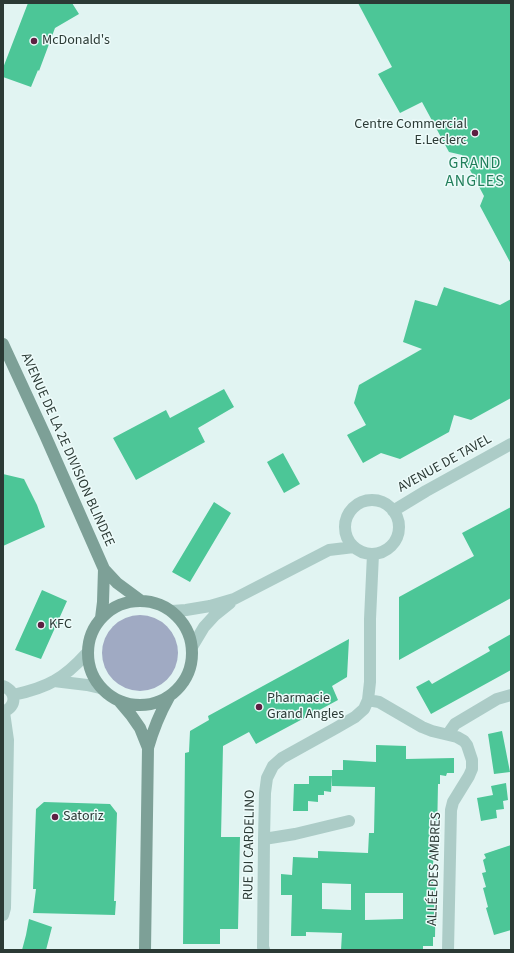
<!DOCTYPE html>
<html>
<head>
<meta charset="utf-8">
<style>
  body { margin:0 }
  #map { position:relative; width:514px; height:953px; overflow:hidden; background:#e1f4f2; font-family:"Source Sans 3",sans-serif }
  canvas { display:block }
  .frame { position:absolute; inset:0; border:4px solid #2b3a35; pointer-events:none }
</style>
</head>
<body>
<div id="map">
<canvas width="514" height="953"></canvas>
<div class="frame"></div>
</div>
<script>
const ctx = document.querySelector('canvas').getContext('2d');
ctx.lineJoin = 'round';
function fillPath(path, color) {
  ctx.fillStyle = color;
  ctx.fill(path, 'evenodd');
}
function trace(path, color, width, dash) {
  ctx.strokeStyle = color;
  ctx.lineWidth = width;
  ctx.lineCap = dash ? 'butt' : 'round';
  ctx.setLineDash(dash || []);
  ctx.stroke(path);
}
function label(font, color, halo, rows, align = 'center') {
  ctx.font = font + ' "Source Sans 3",sans-serif';
  ctx.lineWidth = 3;
  ctx.setLineDash([]);
  ctx.textBaseline = 'middle';
  ctx.strokeStyle = halo;
  ctx.fillStyle = color;
  for (const [text, x, y, turn = 0] of rows) {
    ctx.save();
    ctx.translate(x, y);
    ctx.rotate((+turn || 0) * Math.PI / 180);
    ctx.textAlign = isNaN(turn) ? turn : align;
    if (halo) ctx.strokeText(text, 0, 0);
    ctx.fillText(text, 0, 0);
    ctx.restore();
  }
}
const green = new Path2D(`
  M102 653a38 38 0 1 1 76 0a38 38 0 1 1-76 0Z`);
const building = new Path2D(`
  M28,3H72L79,14L55,28L39,71L38,70L31,87L3,77V68Z
  M358,3H511V264L480,206L484,196L462,155L449,152L422,102L400,113L378,74L392,67Z
  M444,287L500,305L511,299V398L471,420L454,415L449,432L400,459L381,453L363,463L347,435L366,425L354,403L359,385L422,349L403,342L415,300L437,306Z
  M224,389L234,407L198,428L205,442L136,480L113,438L166,410L170,418Z
  M283,453L300,484L284,493L267,462Z
  M3,474L24,479L37,505L45,527L3,546Z
  M214,502L231,513L190,582L172,572Z
  M511,507V598L399,660V597L474,556L462,533Z
  M42,590L67,601L41,659L15,650Z
  M511,634V670L431,714L416,687L429,680L432,684L490,651L488,647Z
  M349,639L347,677L332,686L338,700L256,744L249,732L223,746L221,837H240L238,929H220V944H183L185,753L189,752L190,731L209,720L208,716Z
  M502,731L510,772L494,774L488,734Z
  M376,745L406,746V759L454,758V773H447L446,776L440,775V784H438L437,835H434L433,869V886H436L435,937H433V946H423V950H341L342,933L306,932V936H291L292,895H281V874L292,875L293,857L318,858V851L368,853L369,833H374L375,787L332,786V770H343V760L376,762ZM322,883L351,884V910L322,909ZM365,893H403V919L365,920Z
  M309,776H332L331,792L324,791V795H318V802L308,801V811H293L294,784H309Z
  M506,783L508,800L503,801L504,809L496,810L497,818L481,821L477,798L493,795L491,786Z
  M44,802L110,804L117,813L114,901H116L115,915L33,913L36,889H33L36,809Z
  M511,845V930L494,935L486,908L488,907L483,888L486,887L482,873L486,872L483,860L486,858L484,854Z
  M29,919L52,927L46,950H22L26,935Z`);
const street = new Path2D(`
  M345 527a27 27 0 1 1 54 0a27 27 0 1 1-54 0Z
  M393,511L426,491L511,444
  M172,611L186,610L210,606L234,599L329,550L354,547
  M192,647L204,627L215,615L230,603
  M54,681L87,685L100,688
  M3,686C17,692 17,706 3,712
  M13,695C27,692 42,688 54,681C67,674 78,663 87,653
  M368,700L379,702L422,727L432,731L457,737L464,741L467,745L472,760V769L469,776L453,802L451,810L448,950
  M448,734L455,724L497,699L511,695
  M264,839L295,834L349,821
  M3,915L5,908L8,740L4,712
  M264,950L263,947L264,839L265,793L267,778L273,766L282,758L336,728L355,717L364,709L368,700L370,682V619L373,554`);
const secondary = new Path2D(`
  M3,344L45,435L104,569L117,583L140,600
  M88 653a52 52 0 1 1 104 0a52 52 0 1 1-104 0Z
  M101,618L103,602L104,569
  M120,702L131,715L140,728L148,748
  M145,950L148,748C153,730 160,713 169,697`);
const markers = [
  [34,41,4,"#5d2042"],
  [475,133,4,"#5d2042"],
  [41,625,4,"#5d2042"],
  [259,707,4,"#5d2042"],
  [55,817,4,"#5d2042"]
];
const poiNames = [
  ["McDonald's",42,41],
  ["Centre Commercial",467,125,"right"],
  ["E.Leclerc",467,141,"right"],
  ["KFC",49,625],
  ["Pharmacie",267,699],
  ["Grand Angles",267,715],
  ["Satoriz",63,817]
];
const streetNames = [
  ["AVENUE DE LA 2E DIVISION BLINDEE",67,450,66],
  ["AVENUE DE TAVEL",445,464,-29],
  ["RUE DI CARDELINO",250,845,-89],
  ["ALLÉE DES AMBRES",435,869,-88]
];
const quarterNames = [
  ["GRAND",475,164],
  ["ANGLES",475,182]
];
fillPath(green, '#a0aac3');
fillPath(building, '#4cc697');
trace(street, '#acccc7', 12);
trace(secondary, '#7da097', 12);
for (const [x, y, r, color] of markers) {
  const dot = new Path2D();
  dot.arc(x, y, r, 0, 2 * Math.PI);
  ctx.fillStyle = color;
  ctx.fill(dot);
  trace(dot, '#edfbfa', 1.5);
}
label('14px', '#2b3a35', '#edfbfa', poiNames, 'left');
label('14px', '#2b3a35', '#edfbfa', streetNames);
ctx.letterSpacing = '1px';
label('16px', '#217e5a', '#edfbfa', quarterNames);
ctx.letterSpacing = '0px';
</script>
</body>
</html>
